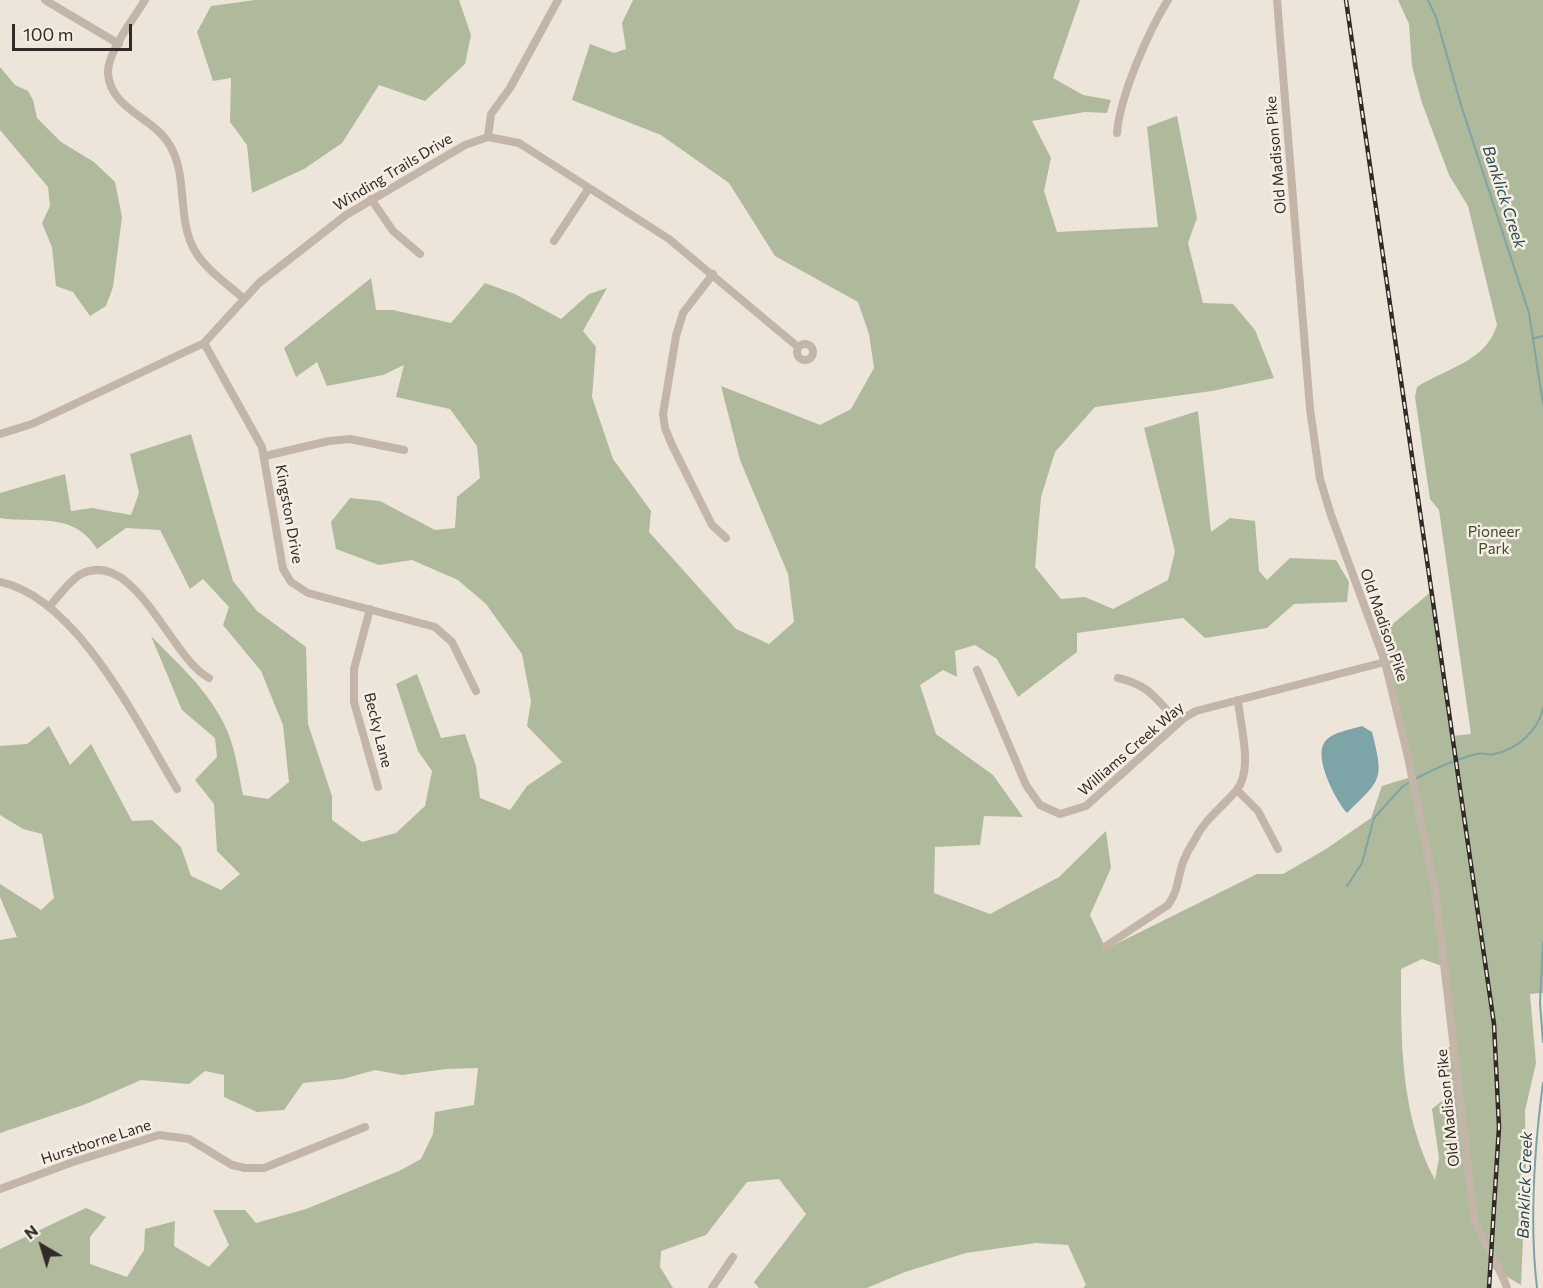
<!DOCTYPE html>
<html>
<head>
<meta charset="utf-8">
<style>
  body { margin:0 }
  #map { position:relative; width:1543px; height:1288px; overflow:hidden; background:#ede4da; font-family:Commissioner,sans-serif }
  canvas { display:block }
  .north { position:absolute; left:12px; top:1216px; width:60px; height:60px; -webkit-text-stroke:4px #f6eee5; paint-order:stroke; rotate:322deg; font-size:16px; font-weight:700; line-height:24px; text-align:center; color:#312a27 }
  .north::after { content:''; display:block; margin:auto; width:21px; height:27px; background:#312a27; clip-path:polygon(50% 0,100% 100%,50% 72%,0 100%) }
  .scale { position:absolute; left:12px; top:24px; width:120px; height:27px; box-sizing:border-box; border:3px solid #312a27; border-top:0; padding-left:8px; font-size:18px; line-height:21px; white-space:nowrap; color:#312a27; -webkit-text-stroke:4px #f6eee5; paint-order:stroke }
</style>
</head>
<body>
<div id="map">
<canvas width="1543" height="1288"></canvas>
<div class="north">N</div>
<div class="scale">100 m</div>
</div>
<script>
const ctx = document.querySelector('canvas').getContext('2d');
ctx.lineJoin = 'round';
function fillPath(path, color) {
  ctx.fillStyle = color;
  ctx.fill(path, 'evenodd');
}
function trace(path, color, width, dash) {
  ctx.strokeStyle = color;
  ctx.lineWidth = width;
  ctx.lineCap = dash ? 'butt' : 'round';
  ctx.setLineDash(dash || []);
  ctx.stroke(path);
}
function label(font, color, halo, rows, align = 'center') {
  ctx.font = font + ' Commissioner,sans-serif';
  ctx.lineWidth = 5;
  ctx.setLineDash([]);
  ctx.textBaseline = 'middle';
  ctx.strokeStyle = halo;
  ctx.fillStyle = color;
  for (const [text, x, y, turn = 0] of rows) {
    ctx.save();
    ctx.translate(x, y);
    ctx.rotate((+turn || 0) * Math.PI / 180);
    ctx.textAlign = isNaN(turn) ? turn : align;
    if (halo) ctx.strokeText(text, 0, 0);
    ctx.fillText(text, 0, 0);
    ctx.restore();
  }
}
const green = new Path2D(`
  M255,0H459L471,35L465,64L425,101L379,85L342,143L304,169L252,193L247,145L230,122L231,78L213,81L197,32L211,6Z
  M633,0H1080L1053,78L1083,95L1111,100L1107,113L1085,112L1032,121L1051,158L1044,191L1057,232L1158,227L1147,127L1177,116L1197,218L1188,243L1203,303L1233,304L1255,330L1274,378L1212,391L1095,407L1055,452L1041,497L1035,567L1061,599L1085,597L1113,609L1168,580L1175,551L1144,428L1198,411L1211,532L1230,518L1255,521L1259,571L1267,580L1290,558L1336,560L1349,582L1347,602L1294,604L1267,628L1205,638L1183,618L1077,633V652L1018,697L997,659L975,645L955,651L957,677L943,670L920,685L936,734L993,775L1023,817L984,816L980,845L935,847L934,893L990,914L1059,877L1106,831L1111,868L1090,915L1106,949L1257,874H1283L1326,849L1371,818L1382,786L1411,777L1376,638L1432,591L1453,736L1471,734L1439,510L1430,499L1415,397L1417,387C1446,368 1486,362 1497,325L1468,206L1449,175L1422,103L1412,66L1409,24L1398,0H1543V993L1530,994L1536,1063L1525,1111L1526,1168L1521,1285L1492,1268L1489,1288H1083L1086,1285L1068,1245L1036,1243L966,1253L905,1272L867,1288H759L754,1282L806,1214L779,1179L747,1182L706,1235L661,1251L660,1267L673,1288H0V1249L86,1208L106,1217L90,1237V1264L127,1277L144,1250L145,1229L175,1221L174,1246L209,1267L229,1245L213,1210H245L256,1223L306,1209L399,1171L421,1159L433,1134L435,1112L474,1105L478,1068L446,1069L402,1075L375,1070L343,1079L303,1083L284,1110L257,1112L224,1097V1075L205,1071L189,1084L141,1080L86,1104L0,1133V940L17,937L0,897V884L41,910L54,898L42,834L23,829L0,815V746L27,744L49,726L70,765L91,744L132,821L152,820L181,847L191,876L221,890L240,874L217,851L214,804L195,780L217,757L215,738L182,710L151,636C177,663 206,688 223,722C235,744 238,771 243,795L268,799L289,782L283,725L261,671L223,625L229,607L203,579L190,589L160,530L126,528L97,549C74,511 37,524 0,518V493L65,474L71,511L92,508L131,515L139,493L130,454L191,434L233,581L257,611L306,647L308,724L332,796V820L362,842L396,833L425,806L432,771L418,751L396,684L417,674L441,738L465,734L476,766L480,798L510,810L527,786L562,762L527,726L531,701L522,654L486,604L458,580L412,560L379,565L336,549L331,522L350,498L380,501L435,530L455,528L457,497L480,478L477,446L450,409L396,397L404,365L383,375L327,386L317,362L296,377L284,348L371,278L376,310H393L451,323L485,283L515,294L561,319L589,294L607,288L583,331L596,347L592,397L613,459L651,511L649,532L736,629L769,644L794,622L788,574L740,460L721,386L820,425L851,409L874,368L869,334L858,302L775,256L729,183L661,135L572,100L590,44L614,53L626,49L622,23ZM1422,959L1445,967L1454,1046L1442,1049L1448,1096L1432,1109L1439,1158L1435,1180C1400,1114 1401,1042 1401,969Z
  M0,67L15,85L28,91L33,100L37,118L61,142L94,162L115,182L122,217L113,287L106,306L90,316L73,292L56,286L52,247L42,223L50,206L48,187L0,130Z`);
const water = new Path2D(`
  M1362,726L1372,732C1384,780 1382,779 1347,813C1336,801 1314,759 1324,743C1331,732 1350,730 1362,726Z`);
const stream = new Path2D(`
  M1428,0L1436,17L1461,105L1529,313L1543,404
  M1534,338L1543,336
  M1415,779C1435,768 1455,760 1476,754C1483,752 1488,756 1494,754C1518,749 1538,731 1543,708
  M1347,886L1362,863L1374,818L1403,786L1410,782
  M1543,942L1540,1003L1543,1042
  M1537,1288C1529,1220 1534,1151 1543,1083`);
const street = new Path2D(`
  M45,0L119,44
  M145,0C134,18 107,53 108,73C110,109 153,117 169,144C189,175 176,219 195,251C205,269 228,284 244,299
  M1277,0L1310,409L1320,479L1331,515L1385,662L1408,757L1436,896L1474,1218C1482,1243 1499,1263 1507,1288
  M1117,133C1120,96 1148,32 1168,0
  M488,137L491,114L510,88L558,0
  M371,199L393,231L420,254
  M554,241L589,188
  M713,274L683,313L676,336L663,414L665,428L672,445L712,525L726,538
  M204,343L262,447L283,569L291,582L308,593L435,627L452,642L476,691
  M797 352a8 8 0 1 1 16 0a8 8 0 1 1-16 0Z
  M0,434L32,424L204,343L259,283L346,215L465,145L488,137L519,143L669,239L798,347
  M265,456L329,441L350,439L404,450
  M0,582C78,598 139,726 177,789
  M49,607C58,597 69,581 81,574C135,547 171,659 209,678
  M370,609L354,669V702L378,787
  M977,670L1026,785L1040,805L1060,814L1086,806L1184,718L1196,711L1385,662
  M1118,678C1150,685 1157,700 1178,723
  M1237,790L1258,811L1278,849
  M1106,946L1168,905C1178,892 1178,877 1183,862C1186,854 1190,847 1194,841C1204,820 1221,808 1236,791C1254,770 1240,725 1238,700
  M0,1189L73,1162L159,1135L189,1139L232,1165L245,1168H264L365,1127
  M712,1288L733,1257`);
const rail = new Path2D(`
  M1346,0L1494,1024L1499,1127L1489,1288`);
const streetNames = [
  ["Old Madison Pike",1276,155,-95],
  ["Winding Trails Drive",393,172,-31],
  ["Kingston Drive",289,514,80],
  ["Old Madison Pike",1384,625,71],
  ["Becky Lane",378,730,76],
  ["Williams Creek Way",1131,749,-41],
  ["Old Madison Pike",1448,1108,-96],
  ["Hurstborne Lane",96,1142,-18]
];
const parkNames = [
  ["Pioneer",1494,532],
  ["Park",1494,549]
];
const waterNames = [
  ["Banklick Creek",1504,197,72],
  ["Banklick Creek",1525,1185,-88]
];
fillPath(green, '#afba9c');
fillPath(water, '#7da4a6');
trace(stream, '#7da4a6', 2);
trace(street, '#c3b5a8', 8);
trace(rail, '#312a27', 4.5);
trace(rail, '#f6eee5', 2, [7]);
label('15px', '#312a27', '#f6eee5', streetNames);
label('15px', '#404c2e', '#f6eee5', parkNames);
label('italic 16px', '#22494d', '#f6eee5', waterNames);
</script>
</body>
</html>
